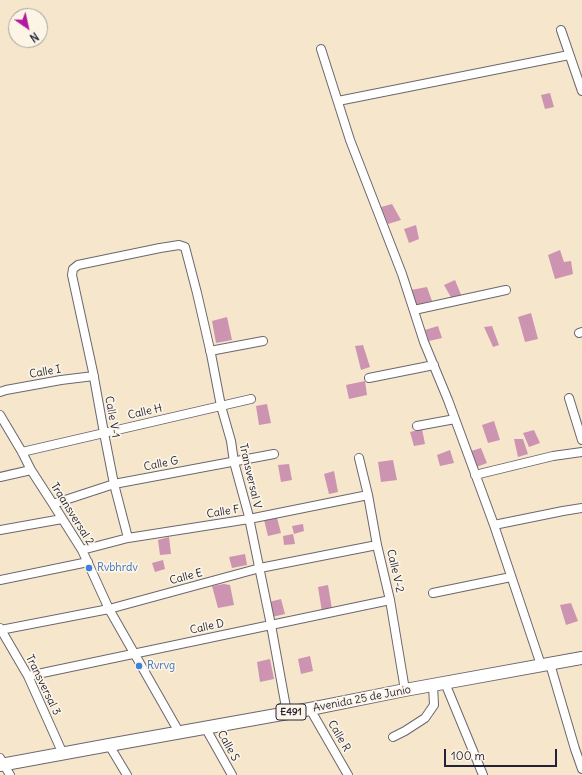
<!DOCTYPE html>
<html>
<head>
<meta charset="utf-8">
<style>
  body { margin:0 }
  #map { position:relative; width:582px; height:775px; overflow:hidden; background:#f5e6cc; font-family:Delius,sans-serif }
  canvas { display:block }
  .north { position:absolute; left:8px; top:8px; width:40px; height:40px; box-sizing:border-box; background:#fcf5e5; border:1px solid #a5a1a1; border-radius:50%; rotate:146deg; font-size:11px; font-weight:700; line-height:16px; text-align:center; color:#22223b }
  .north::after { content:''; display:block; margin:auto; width:14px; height:18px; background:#b5179e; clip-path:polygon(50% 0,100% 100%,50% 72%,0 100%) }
  .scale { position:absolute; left:444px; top:749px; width:113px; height:18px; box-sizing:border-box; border:2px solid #22223b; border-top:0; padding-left:5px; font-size:12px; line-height:14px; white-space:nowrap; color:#22223b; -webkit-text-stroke:3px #fcf5e5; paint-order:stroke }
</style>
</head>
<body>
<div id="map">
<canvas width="582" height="775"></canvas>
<div class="north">N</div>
<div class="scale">100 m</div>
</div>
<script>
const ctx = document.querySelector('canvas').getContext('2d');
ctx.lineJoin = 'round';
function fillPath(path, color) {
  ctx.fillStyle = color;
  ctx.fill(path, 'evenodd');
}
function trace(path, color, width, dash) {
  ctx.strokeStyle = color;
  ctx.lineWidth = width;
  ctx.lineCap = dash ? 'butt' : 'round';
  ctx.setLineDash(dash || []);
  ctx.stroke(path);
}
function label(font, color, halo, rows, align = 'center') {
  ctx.font = font + ' Delius,sans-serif';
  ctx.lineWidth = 3.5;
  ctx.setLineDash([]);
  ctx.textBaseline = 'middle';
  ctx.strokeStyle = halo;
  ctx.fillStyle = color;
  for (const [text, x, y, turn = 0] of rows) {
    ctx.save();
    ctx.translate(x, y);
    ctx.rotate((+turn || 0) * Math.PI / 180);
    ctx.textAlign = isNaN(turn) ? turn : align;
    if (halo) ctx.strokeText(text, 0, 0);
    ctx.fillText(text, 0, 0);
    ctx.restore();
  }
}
const building = new Path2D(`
  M550,93L554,107L545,109L541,95Z
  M392,204L401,220L388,224L381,207Z
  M416,225L419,239L409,243L404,229Z
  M560,250L564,262L571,261L573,274L555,279L548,255Z
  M455,280L462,297L452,299L444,285Z
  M427,287L432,301L416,305L411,290Z
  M531,313L538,339L525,342L518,317Z
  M227,317L232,340L216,343L212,321Z
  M438,326L442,338L429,341L425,330Z
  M492,326L499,345L493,347L484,327Z
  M363,345L370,367L361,370L355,346Z
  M365,381L367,395L349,399L346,385Z
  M267,404L271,423L259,425L256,406Z
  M494,421L500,440L488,443L482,425Z
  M422,429L425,444L414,446L410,432Z
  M534,430L540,443L529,447L523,433Z
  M514,439H523L528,454L518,457Z
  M481,448L487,463L474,468L471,451Z
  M450,450L454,463L440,466L437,455Z
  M393,460L397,480L381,482L378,462Z
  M289,464L292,480L281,482L278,465Z
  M334,471L338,492L329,494L324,474Z
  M277,518L281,533L268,536L264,520Z
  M303,524L304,531L294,534L292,526Z
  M293,534L295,544L284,545L283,536Z
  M169,537L171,554L160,555L158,540Z
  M245,554L247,565L232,568L229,557Z
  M163,560L165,569L155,572L152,563Z
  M224,584L230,585L234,605L218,608L212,586Z
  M328,585L332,609L322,612L318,587Z
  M281,599L285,614L272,617L269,602Z
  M571,603L578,621L566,625L560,605Z
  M310,656L313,671L301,674L298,659Z
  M270,659L274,679L260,682L257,662Z`);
const minor = new Path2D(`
  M561,30L582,91
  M321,49L350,140L402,274L424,342L448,400L494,525L541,665
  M338,101L569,55
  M414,310L506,290
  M579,333L582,332
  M210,351L263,341
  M369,378L434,365
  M0,392L6,390L61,380L94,376
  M569,398L582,440
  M0,415L22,452L31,470L53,504L82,550L109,609L179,732
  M417,426L455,419
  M22,452L251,399
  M359,458L368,495L377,545L390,600L405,690
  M475,475L553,456L582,452
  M0,477L31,470
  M53,504L114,484L274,454
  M494,525L563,511L582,508
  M0,530L62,519
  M128,538L114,484L104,433L93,372L72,275L73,269L78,265L160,248L179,245L185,247L197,293L211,354L221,406L231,441L234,462L248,513L271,625L287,713
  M82,550L128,538L249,519L368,495
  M0,580L88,562
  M433,593L511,577
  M0,628L28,676L63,754
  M0,630L109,609L260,568L377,545
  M550,664L575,749L582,769
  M28,676L390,600
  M445,683L483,775
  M310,709L348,775
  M205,727L232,775
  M393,737L405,731L425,718L434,705L433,685
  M109,745L127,775
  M0,758L10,775`);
const highway = new Path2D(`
  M0,765L109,745L310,709L405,690L582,658`);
const markers = [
  [89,568,4,"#3f7fe0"],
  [139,666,4,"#3f7fe0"]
];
const shields = [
  [291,712,30]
];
const shieldNames = [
  ["E491",291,712]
];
const streetNames = [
  ["Calle I",45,372,-10],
  ["Calle H",145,412,-13],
  ["Calle V-1",112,417,80],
  ["Calle G",161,464,-11],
  ["Transversal V",250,476,77],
  ["Calle F",223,512,-9],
  ["Traansversal 2",72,514,58],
  ["Calle V-2",395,571,77],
  ["Calle E",186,577,-15],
  ["Calle D",207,627,-12],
  ["Transversal 3",43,685,64],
  ["Avenida 25 de Junio",362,699,-11],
  ["Calle R",339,736,60],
  ["Calle S",228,746,61]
];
const shopNames = [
  ["Rvbhrdv",97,568],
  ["Rvrvg",147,666]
];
fillPath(building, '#cd94b1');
trace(minor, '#6c676e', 10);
trace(highway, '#6c676e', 14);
trace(minor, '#fff', 8);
trace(highway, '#fff', 12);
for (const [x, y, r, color] of markers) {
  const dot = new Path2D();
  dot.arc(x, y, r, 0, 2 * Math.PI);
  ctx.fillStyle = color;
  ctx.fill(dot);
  trace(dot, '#fcf5e5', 1.5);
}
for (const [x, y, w] of shields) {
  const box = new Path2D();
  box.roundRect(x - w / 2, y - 8, w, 16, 3);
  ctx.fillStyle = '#fcf5e5';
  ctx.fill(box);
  trace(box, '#22223b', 1);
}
label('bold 10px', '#22223b', null, shieldNames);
label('11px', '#22223b', '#fcf5e5', streetNames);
label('11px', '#366cbe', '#fcf5e5', shopNames, 'left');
</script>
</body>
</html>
